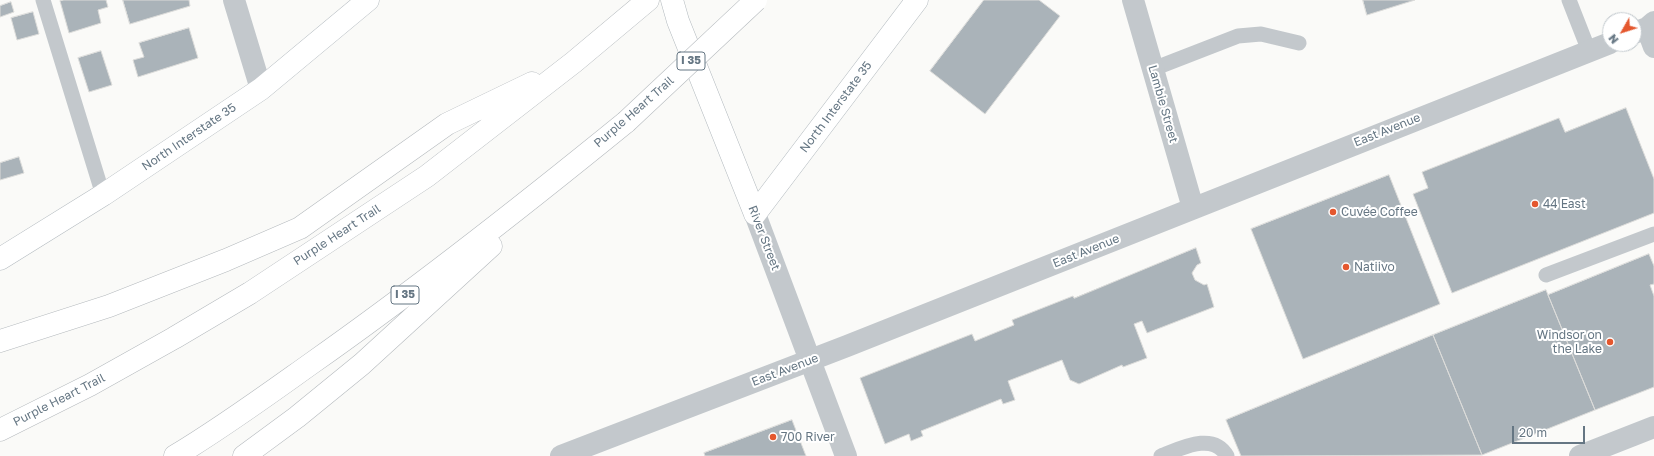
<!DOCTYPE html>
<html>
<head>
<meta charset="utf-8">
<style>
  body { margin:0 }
  #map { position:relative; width:1654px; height:456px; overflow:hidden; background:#fafaf8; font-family:"Golos Text",sans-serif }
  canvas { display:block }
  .north { position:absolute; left:1602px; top:12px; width:40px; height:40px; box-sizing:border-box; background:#fff; border:1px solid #c1c8cd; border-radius:50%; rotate:231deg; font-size:11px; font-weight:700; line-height:16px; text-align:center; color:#657683 }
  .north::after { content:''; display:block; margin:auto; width:14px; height:18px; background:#e4572e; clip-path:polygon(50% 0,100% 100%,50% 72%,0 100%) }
  .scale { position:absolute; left:1512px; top:426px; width:73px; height:18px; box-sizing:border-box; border:2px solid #657683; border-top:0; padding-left:5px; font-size:12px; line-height:14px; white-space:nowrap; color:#657683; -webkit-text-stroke:3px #fff; paint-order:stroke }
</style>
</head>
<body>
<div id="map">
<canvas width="1654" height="456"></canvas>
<div class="north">N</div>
<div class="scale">20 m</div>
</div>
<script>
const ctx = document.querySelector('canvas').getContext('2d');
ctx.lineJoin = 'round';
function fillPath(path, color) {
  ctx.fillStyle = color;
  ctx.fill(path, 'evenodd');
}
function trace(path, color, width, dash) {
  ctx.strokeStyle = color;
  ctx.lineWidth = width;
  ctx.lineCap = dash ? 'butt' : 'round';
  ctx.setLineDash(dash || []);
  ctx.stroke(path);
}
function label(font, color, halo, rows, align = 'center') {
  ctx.font = font + ' "Golos Text",sans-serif';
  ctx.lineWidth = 4;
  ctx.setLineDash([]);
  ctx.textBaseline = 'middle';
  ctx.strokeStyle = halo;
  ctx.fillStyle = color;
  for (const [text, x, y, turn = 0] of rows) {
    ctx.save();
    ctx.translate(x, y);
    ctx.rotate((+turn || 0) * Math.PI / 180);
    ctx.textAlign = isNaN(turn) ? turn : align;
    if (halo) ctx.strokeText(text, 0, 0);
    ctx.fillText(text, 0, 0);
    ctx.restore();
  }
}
const building = new Path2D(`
  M64,0H106L108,7L98,10L101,23L69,33L60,1Z
  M123,0H189L190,6L130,24Z
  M984,0H1039L1060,16L985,114L930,71Z
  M1363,0H1415L1367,15Z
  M11,2L14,12L0,17V6Z
  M33,12L39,34L17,40L11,18Z
  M189,28L198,58L138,77L133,60L144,57L139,43Z
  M101,51L112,85L89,92L78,58Z
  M1626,108L1654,179V213L1452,293L1413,194L1428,188L1422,172L1559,118L1565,132Z
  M19,157L24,173L0,180V163Z
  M1389,175L1440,304L1303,359L1251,229Z
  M1196,248L1201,263L1197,265L1192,273L1195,280L1204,285L1207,284L1214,307L1147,333L1142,321L1134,324L1147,358L1123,367L1122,365L1079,384L1070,380L1062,360L1008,381L1015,400L1003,404L1001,399L921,431L923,436L911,441L909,434L885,444L860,378L972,334L975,341L1014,325L1012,320L1073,296L1074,298Z
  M1649,254L1654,266V284L1650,285L1654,296V387L1595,410L1548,295Z
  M1546,290L1595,410L1482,455L1433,335Z
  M1433,335L1482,455L1241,456L1226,420Z
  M792,420L806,456H705L704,453Z`);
const lane = new Path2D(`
  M43,0L103,195
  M1569,0L1589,51
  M1153,69L1238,36L1261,34L1299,43
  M1546,275L1654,234
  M1161,456C1180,449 1213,431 1227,456`);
const street = new Path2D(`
  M234,0L261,89
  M1133,0L1193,208
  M1647,28L1654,47
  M1634,33L1647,28L1654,22
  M755,214L846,456
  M561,456L847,346L1610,43
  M1580,456L1654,427`);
const secondary = new Path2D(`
  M672,0L678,21L755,214
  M755,214L917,0
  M0,259L103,195L261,89L368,0`);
const highway = new Path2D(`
  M0,341L109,306L226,260L300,228L447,124L532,83
  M0,430L90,385L174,338L250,293L427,176L574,62L648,0
  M175,456C222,428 267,395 312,363C420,287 524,205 626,122
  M244,456L297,417L362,364L491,246`);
const highwayBridge = new Path2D(`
  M626,122L756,0`);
const markers = [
  [1535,204,4,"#e4572e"],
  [1333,212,4,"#e4572e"],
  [1346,267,4,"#e4572e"],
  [1610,342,4,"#e4572e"],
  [773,437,4,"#e4572e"]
];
const shields = [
  [691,61,28],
  [405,295,28]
];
const shieldNames = [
  ["I 35",691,61],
  ["I 35",405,295]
];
const streetNames = [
  ["Lambie Street",1163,104,74],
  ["North Interstate 35",836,107,-53],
  ["Purple Heart Trail",634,112,-41],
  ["East Avenue",1387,130,-22],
  ["North Interstate 35",189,137,-34],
  ["Purple Heart Trail",337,235,-33],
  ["River Street",764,238,69],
  ["East Avenue",1086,251,-22],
  ["East Avenue",785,370,-21],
  ["Purple Heart Trail",59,400,-27]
];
const poiNames = [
  ["44 East",1543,204],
  ["Cuvée Coffee",1341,212],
  ["Natiivo",1354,267],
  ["Windsor on",1602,335,"right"],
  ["the Lake",1602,349,"right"],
  ["700 River",781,437]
];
fillPath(building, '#aab3b9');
trace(building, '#dcdcda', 1);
trace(secondary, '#b3babf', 23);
trace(highway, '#b4b9bd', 23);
trace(lane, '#c3c8cc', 15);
trace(street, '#c3c8cc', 22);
trace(secondary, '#fff', 22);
trace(highway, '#fff', 22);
trace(highwayBridge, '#b4b9bd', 23, []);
trace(highwayBridge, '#fff', 22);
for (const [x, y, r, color] of markers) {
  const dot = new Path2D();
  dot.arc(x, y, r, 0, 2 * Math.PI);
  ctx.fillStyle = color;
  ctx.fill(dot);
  trace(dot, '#fff', 1.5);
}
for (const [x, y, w] of shields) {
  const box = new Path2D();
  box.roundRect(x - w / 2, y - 9, w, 18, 3);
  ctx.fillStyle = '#fff';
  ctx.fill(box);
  trace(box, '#657683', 1);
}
label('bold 11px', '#657683', null, shieldNames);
label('12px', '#657683', '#fff', streetNames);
label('12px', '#657683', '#fff', poiNames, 'left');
</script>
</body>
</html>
